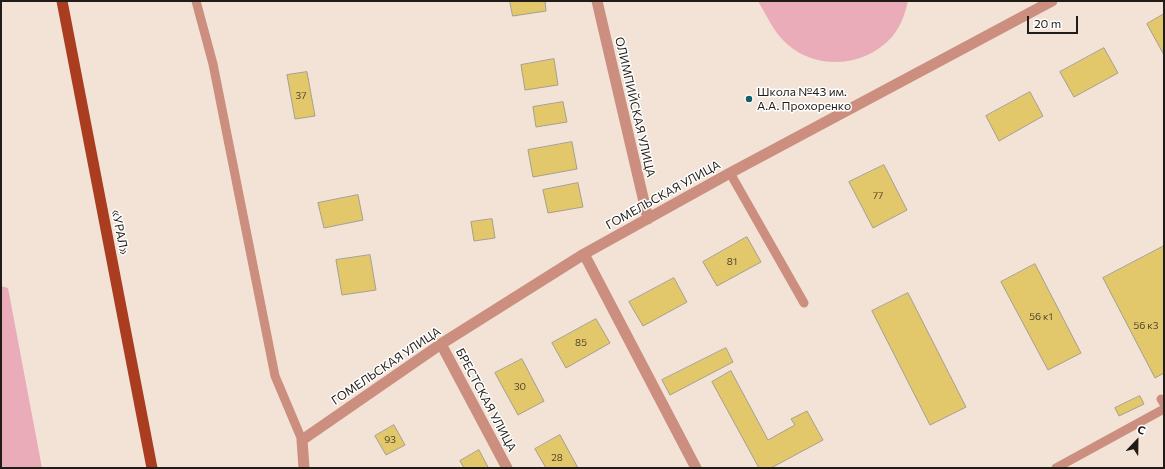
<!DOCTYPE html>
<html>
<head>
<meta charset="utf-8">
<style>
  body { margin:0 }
  #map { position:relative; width:1165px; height:469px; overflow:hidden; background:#f2e3d6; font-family:Commissioner,sans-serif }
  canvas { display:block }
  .frame { position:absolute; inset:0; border:2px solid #211c17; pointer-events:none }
  .north { position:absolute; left:1117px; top:421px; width:40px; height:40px; -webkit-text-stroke:3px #fff; paint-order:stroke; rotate:22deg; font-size:11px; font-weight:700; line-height:16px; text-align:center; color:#211c17 }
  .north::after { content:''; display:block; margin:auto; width:14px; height:18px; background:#211c17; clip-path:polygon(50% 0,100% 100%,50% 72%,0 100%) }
  .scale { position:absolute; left:1027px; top:16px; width:51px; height:18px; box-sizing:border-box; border:2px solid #211c17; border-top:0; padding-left:5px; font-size:12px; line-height:14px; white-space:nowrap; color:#211c17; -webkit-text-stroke:3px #fff; paint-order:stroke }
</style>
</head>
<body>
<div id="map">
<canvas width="1165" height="469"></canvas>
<div class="frame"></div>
<div class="north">С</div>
<div class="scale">20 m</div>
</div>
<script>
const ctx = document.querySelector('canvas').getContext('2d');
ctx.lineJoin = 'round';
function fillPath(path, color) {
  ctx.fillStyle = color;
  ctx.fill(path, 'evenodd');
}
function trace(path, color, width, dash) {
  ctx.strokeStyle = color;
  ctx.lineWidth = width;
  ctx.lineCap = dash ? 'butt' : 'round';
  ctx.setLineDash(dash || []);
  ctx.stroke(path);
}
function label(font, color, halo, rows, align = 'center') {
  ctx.font = font + ' Commissioner,sans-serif';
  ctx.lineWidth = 3;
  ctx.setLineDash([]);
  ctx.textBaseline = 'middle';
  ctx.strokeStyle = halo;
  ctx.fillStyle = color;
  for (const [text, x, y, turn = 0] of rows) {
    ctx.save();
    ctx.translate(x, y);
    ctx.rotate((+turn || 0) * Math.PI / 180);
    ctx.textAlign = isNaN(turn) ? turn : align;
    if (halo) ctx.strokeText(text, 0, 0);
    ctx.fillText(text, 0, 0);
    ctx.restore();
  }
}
const green = new Path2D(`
  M758,1H908C905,14 901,26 892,37C865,67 817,71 787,44C774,33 767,16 758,1Z
  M1,286L8,288L42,468H1Z`);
const building = new Path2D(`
  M510,1H545L546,11L513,16Z
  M1164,14V55L1147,24Z
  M1104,48L1118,73L1074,97L1060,72Z
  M554,59L558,85L525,90L521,65Z
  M307,72L315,116L295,119L287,75Z
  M1030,92L1043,116L999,141L986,116Z
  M563,102L567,122L536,127L533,107Z
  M572,142L577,169L533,177L528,150Z
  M884,165L907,210L873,228L849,182Z
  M578,183L583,207L548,213L543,190Z
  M358,195L363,220L324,228L318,203Z
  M492,219L495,238L474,241L471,222Z
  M747,237L761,262L717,286L703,262Z
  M1164,246V373L1155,378L1103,278Z
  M370,255L376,290L342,295L336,260Z
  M1035,264L1081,353L1048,370L1001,282Z
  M674,278L687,302L643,326L629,302Z
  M908,293L966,407L930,425L872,311Z
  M596,319L610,343L566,368L552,343Z
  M726,348L733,362L670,395L662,380Z
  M522,359L544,401L518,415L495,373Z
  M731,371L768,440L795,425L791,419L807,411L823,440L771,468H759L712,382Z
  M1140,396L1144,404L1119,416L1115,408Z
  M394,425L405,445L386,455L375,436Z
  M560,435L578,468H546L535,449Z
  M479,450L488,467L486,468H464L460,461Z`);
const service = new Path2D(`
  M196,1L213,64L275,376L302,440
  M730,173L804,303
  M1161,399L1164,404
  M1056,468L1164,409`);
const minor = new Path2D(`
  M597,1L648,219
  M584,254L696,468
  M441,344L507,468
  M304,468L302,440L441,344L584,254L730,173L1052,1`);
const primary = new Path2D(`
  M62,1L152,468`);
const markers = [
  [749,99,4,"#13606c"]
];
const numberNames = [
  ["37",301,96],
  ["77",878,196],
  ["81",732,262],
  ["56 к1",1041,317],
  ["56 к3",1146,326],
  ["85",581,343],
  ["30",520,387],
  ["93",390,440],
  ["28",557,458]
];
const poiNames = [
  ["Школа №43 им.",757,92],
  ["А.А. Прохоренко",757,106]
];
const streetNames = [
  ["ОЛИМПИЙСКАЯ УЛИЦА",635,107,77],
  ["ГОМЕЛЬСКАЯ УЛИЦА",663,195,-29],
  ["«УРАЛ»",120,232,79],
  ["ГОМЕЛЬСКАЯ УЛИЦА",386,366,-34],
  ["БРЕСТСКАЯ УЛИЦА",486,400,62]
];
fillPath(green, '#eaacb8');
fillPath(building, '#e2c76b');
trace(building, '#a49f8f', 1);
trace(service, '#cc8e7e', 9);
trace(minor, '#cc8e7e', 11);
trace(primary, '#aa3c20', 11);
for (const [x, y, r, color] of markers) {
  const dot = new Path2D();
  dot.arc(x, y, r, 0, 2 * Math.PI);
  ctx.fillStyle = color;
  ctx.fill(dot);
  trace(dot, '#fff', 1.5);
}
label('10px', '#51472c', null, numberNames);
label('12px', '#211c17', '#fff', poiNames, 'left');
label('12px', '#211c17', '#fff', streetNames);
</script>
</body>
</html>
